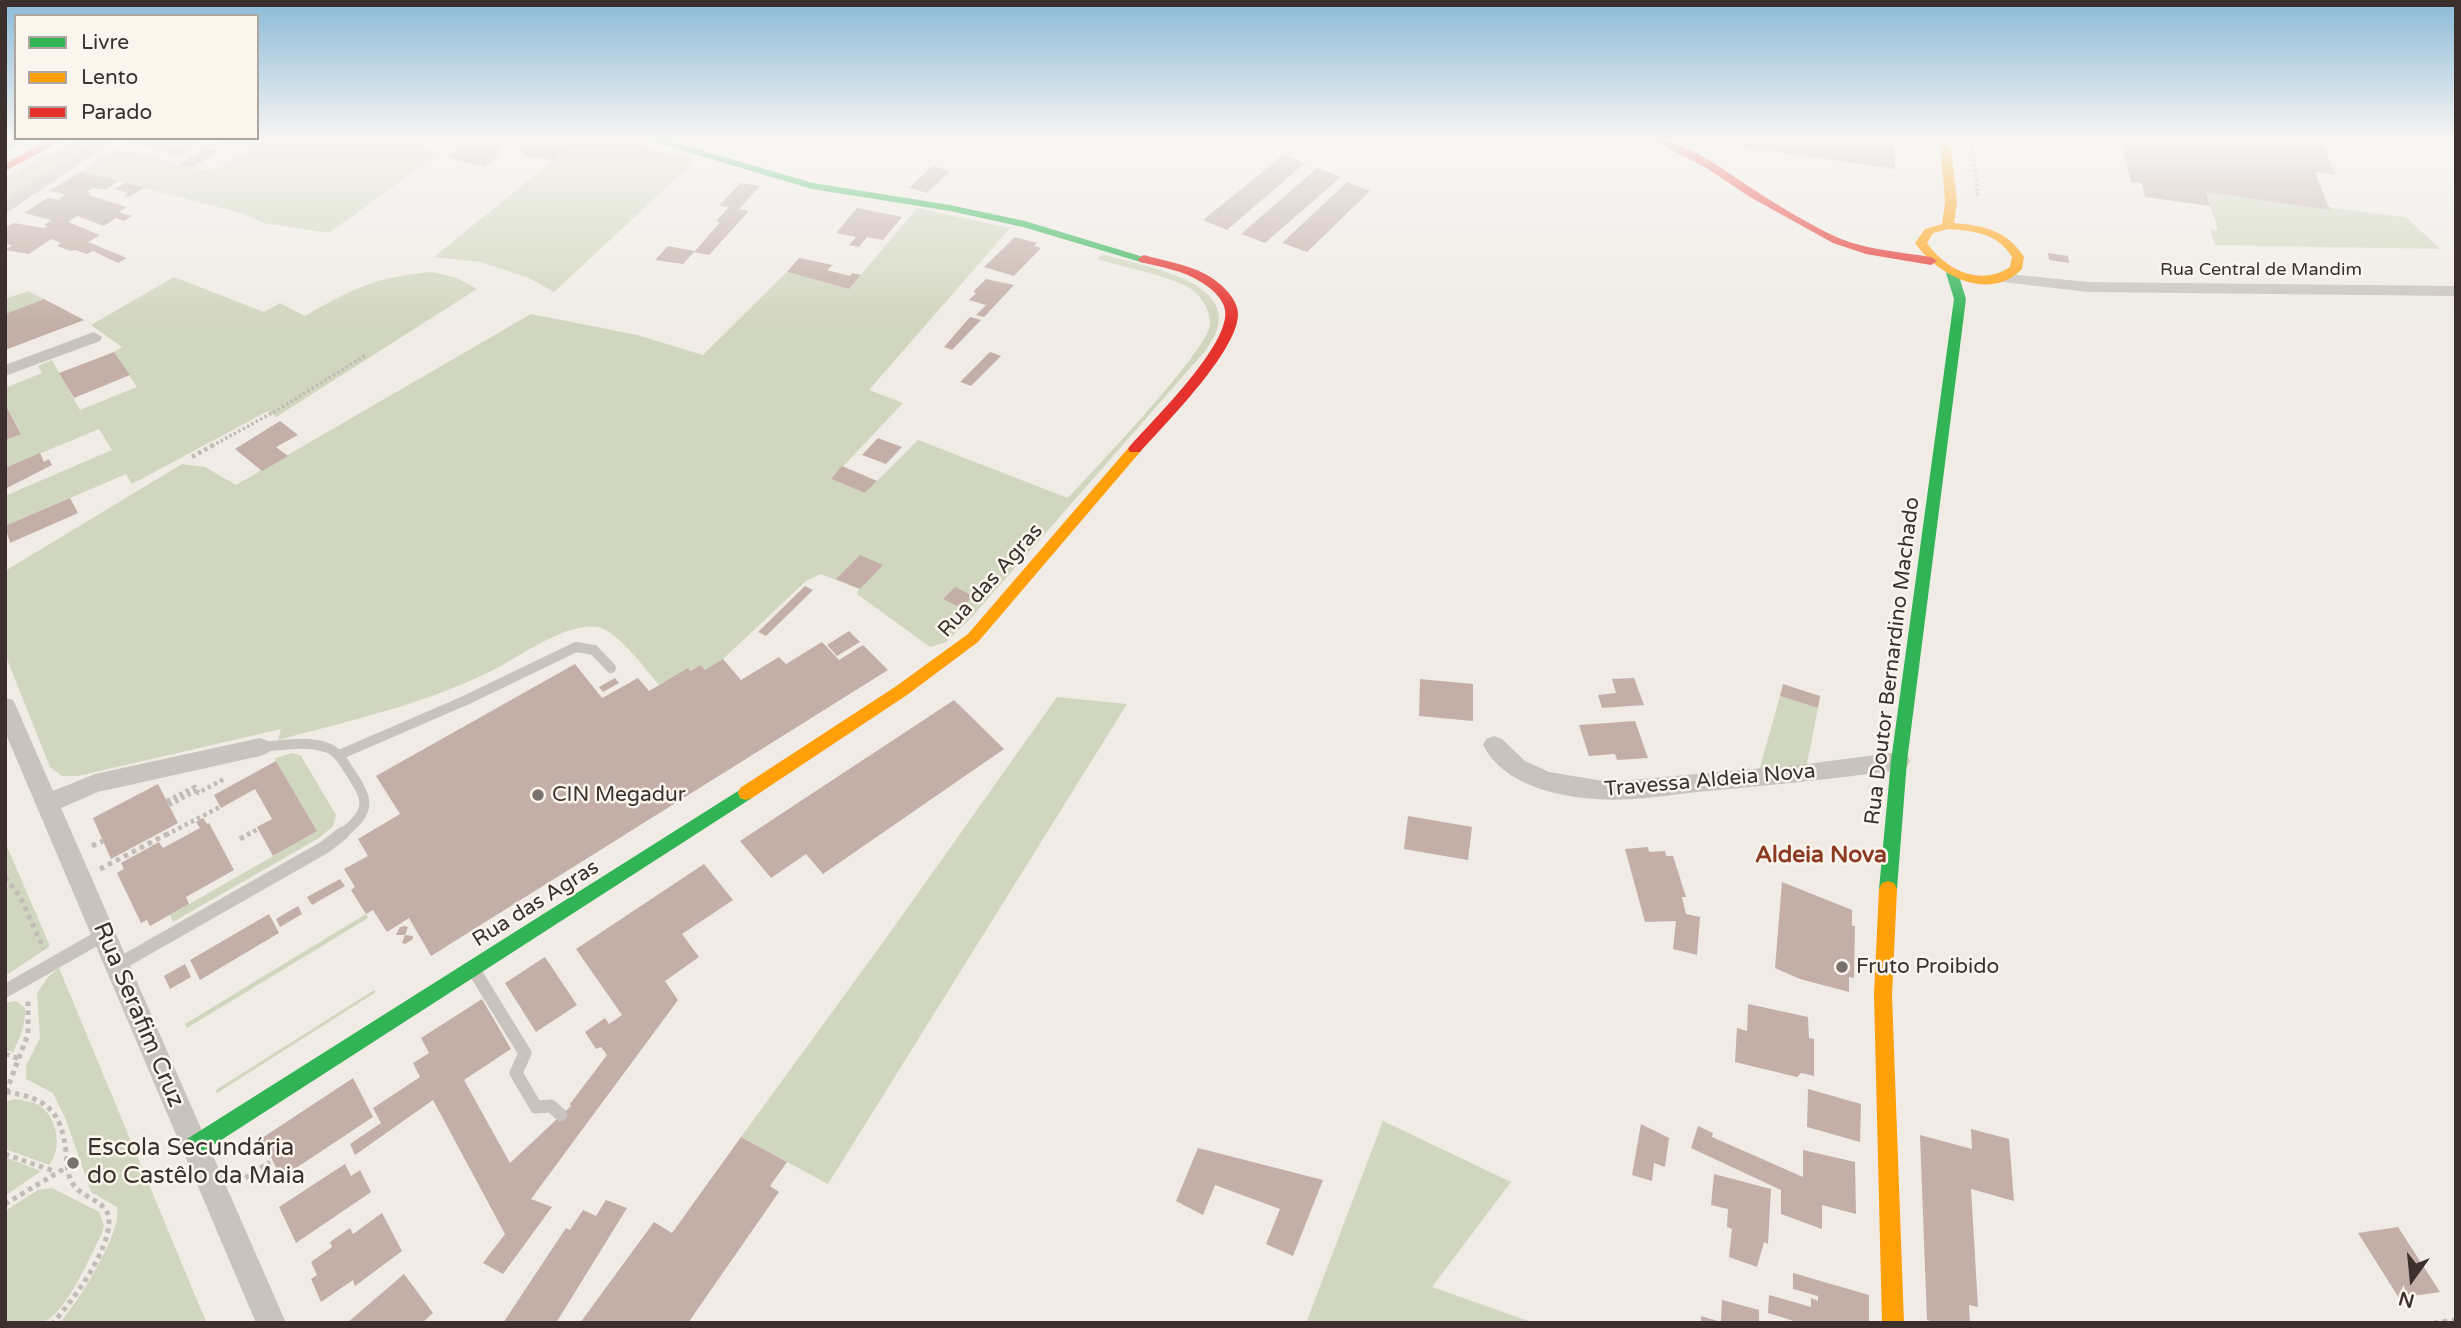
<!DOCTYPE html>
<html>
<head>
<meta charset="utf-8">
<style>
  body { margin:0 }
  #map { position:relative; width:2461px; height:1328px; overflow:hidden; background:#f0ebe5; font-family:"Varela Round",sans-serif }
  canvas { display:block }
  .frame { position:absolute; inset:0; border:7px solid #3b302b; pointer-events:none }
  .legend { position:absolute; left:14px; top:14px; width:245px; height:126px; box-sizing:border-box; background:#fbf5ee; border:2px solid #aea6a0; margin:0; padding:9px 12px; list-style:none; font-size:21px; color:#3b302b }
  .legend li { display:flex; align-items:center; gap:14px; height:35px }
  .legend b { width:35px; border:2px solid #aea6a0 }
  .north { position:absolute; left:2377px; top:1244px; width:70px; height:70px; -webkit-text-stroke:5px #fbf5ee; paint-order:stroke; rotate:195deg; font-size:19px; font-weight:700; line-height:28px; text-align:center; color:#3b302b }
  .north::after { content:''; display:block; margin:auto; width:24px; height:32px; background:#3b302b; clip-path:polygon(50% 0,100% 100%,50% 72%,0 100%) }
</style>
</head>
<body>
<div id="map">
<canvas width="2461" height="1328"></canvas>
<div class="frame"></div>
<ul class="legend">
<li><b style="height:9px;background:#30b455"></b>Livre</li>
<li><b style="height:9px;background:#ff9f0a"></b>Lento</li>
<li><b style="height:9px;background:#e5322d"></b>Parado</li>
</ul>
<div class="north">N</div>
</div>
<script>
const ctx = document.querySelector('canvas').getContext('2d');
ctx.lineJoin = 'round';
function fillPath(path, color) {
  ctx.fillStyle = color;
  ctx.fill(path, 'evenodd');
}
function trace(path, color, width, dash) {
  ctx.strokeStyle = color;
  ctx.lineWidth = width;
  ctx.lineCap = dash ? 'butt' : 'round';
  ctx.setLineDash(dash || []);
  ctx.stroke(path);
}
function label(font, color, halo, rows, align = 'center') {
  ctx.font = font + ' "Varela Round",sans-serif';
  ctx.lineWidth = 5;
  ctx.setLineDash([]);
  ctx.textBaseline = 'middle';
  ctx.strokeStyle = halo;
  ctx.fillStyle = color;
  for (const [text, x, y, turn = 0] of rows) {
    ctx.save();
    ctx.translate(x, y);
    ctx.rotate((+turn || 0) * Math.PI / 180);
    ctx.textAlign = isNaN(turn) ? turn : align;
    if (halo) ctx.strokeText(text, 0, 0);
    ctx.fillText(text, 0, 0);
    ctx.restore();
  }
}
const green = new Path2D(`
  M78,139H100L5,203V178Z
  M207,139H402L441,152L329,233L263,223L245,214L81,172L114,148L203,170L220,168L250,150Z
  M579,139H617L695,161L554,292L529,278L481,262L434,257Z
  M2206,192L2406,217L2440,249L2215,245L2210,229L2218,230Z
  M917,208L1010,228L869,390L903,403L831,479L865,493L918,440L1068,498C1092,472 1209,350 1210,324C1211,312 1202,298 1194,291C1179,278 1119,266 1097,259L1102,254C1144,267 1257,282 1206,350L970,619L946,642L930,647L857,594L859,589L821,574L806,581L723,659L705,670L700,665L659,685C646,670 618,631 598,627C567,622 522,655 495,669C427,704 351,720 278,740L281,729L78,776H62L50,767L5,654V571L182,464L205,467L236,485L531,314L637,335L703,355L787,272L849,289Z
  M432,272L457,278L477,289L276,417L268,411L132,484L126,474L5,526V496L112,450L99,429L5,468V440L21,433L5,404V388L42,373L38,366L52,360L80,410L137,387L114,352L122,347L91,325L174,277L264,312L280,303L305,316C353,288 376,277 432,272Z
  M28,291L44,299L5,314V299Z
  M1780,696L1818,708L1806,768L1759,771Z
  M1057,697L1127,704L828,1184L741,1137L889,934Z
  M293,753L301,756L336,815L333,826L319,838L173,922L170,915L317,831L276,761L275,758Z
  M5,842L50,946L5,976V889L9,885L5,884Z
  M366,914L368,918L187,1028L185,1024Z
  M59,968L199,1305L207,1323H59C77,1305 123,1231 117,1207L91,1192L66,1120L53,1093L26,1079V1066L40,1038L37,993L49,976Z
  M374,990L376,992L217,1093L216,1090Z
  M16,1001L25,1008C26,1024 20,1038 13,1052L5,1050V1003Z
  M15,1099C24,1101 36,1101 43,1108C58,1122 62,1150 49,1165L5,1149V1102Z
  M1383,1121L1511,1182L1432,1287L1534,1323H1306Z
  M5,1157L41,1171L5,1196Z
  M52,1188L99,1212L104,1225L102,1233C91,1255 66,1313 44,1322C34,1326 17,1323 5,1323V1211L38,1190Z`);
const building = new Path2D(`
  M136,139H185L199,143L178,155L129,143Z
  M458,139H480L506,145L496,153L501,154L484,167L445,157L461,146L453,143Z
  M528,139H561L552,146L567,149L552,161L523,155L526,153L515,150Z
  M1714,139H1894L1895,169L1713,143Z
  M2120,139H2313L2314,142L2322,143L2336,175L2315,172L2330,210L2206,192L2210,206L2145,197L2142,183L2131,182Z
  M206,148L219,151L193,167L179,164Z
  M1283,155L1305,163L1227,230L1203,220Z
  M932,166L950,171L927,193L909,188Z
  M1317,168L1341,177L1265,243L1241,234Z
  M80,172L118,181L106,190L93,188L87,192L91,193L88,195L127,207L119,212L132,216L124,221L116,218L104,226L77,216L68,222L100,235L88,242L127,258L118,263L93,251L87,254L75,250L71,251L57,246L61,243L51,239L29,254L5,250L12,245L5,244V228L14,223L44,228L47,226L44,225L51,220L24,213L47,198L65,201L59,199L66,194L49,191Z
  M1347,182L1370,191L1307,252L1282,243Z
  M125,183L144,188L129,197L124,196L128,193L114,189Z
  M740,183L760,186L739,209L749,211L709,255L694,252L683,264L655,260L668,246L695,251L720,222L716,221L729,207L719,206Z
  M857,208L902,217L883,240L867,237L859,247L849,245L856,237L836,233Z
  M1015,237L1037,243L1034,246L1041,248L1014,276L984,267Z
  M2048,253L2068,256L2069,263L2049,260Z
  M799,258L833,265L827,270L850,276L852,273L861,275L849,289L787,272Z
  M986,279L1014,285L984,317L976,315L986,305L969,300L976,293L973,292Z
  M44,299L84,320L5,350V314Z
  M970,317L981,320L952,350L944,347Z
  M114,352L130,375L74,398L59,373Z
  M990,352L1001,356L971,386L960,382Z
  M5,404L21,434L5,440Z
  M280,421L298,435L276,447L288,456L262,471L235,449Z
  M878,438L902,447L886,464L862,455Z
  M40,453L44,462L49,459L52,465L5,489V468Z
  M842,466L877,481L865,493L831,479Z
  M70,498L78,513L10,543L5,526Z
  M860,555L883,565L860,589L836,579Z
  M805,586L813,590L766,636L758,632Z
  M955,587L973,596L961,608L943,599Z
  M849,631L860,642L837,656L827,645Z
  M822,642L839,660L863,645L888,670L431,956L409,918L387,932L373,910L366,914L351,890L355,887L344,869L368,856L358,839L400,814L376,776L575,664L602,698L638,678L649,691L688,668L690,671L700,665L705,670L723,659L741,680L779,657L786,664Z
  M615,678L619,683L603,692L599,687Z
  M1634,678L1644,705L1602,708L1598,695L1616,693L1612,679Z
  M1420,679L1473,684V721L1419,716Z
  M1783,684L1820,696L1818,708L1780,696Z
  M954,700L1004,749L823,874L806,854L771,878L740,841Z
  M1635,721L1648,758L1617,760L1615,754L1589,756L1579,725Z
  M276,761L317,831L273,856L257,827L272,819L255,789L221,808L214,795Z
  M158,784L178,823L111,859L93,818Z
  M1408,816L1472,827L1468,860L1404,849Z
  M203,818L207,824L209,823L234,870L186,897L189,904L150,926L147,920L141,923L117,873L124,869L121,863L159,842L163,848L200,828L196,822Z
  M1648,847L1649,852L1665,851L1666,856H1673L1686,897H1682L1686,914L1700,917L1697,955L1673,949L1676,921L1645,922L1625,849Z
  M704,864L733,900L682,934L699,957L665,981L678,1000L531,1199L552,1207L503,1274L483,1263L505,1234L433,1100L355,1155L350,1144L381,1123L373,1108L420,1077L413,1063L429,1053L421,1038L482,999L511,1049L464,1080L510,1163L571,1106L570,1104L607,1055L601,1047L596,1049L585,1032L605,1018L609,1024L622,1015L576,949Z
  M340,879L345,886L312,905L307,897Z
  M1782,882L1852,910V926H1855L1854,978L1849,977V992L1800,979L1775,968Z
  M298,906L302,914L280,927L276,919Z
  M269,914L279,933L200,980L190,960Z
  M405,926L408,927L405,935L413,936V939L405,944L402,943L405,935H396L400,927Z
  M545,957L577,1005L536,1032L505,983Z
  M185,964L191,977L170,989L164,976Z
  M1748,1004L1808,1017L1809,1038L1814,1039V1076L1801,1073L1797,1077L1735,1062L1737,1028L1747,1031Z
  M353,1078L373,1117L281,1178L262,1138Z
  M1808,1089L1861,1104L1860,1142L1807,1127Z
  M1641,1124L1669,1138L1665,1167L1654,1163L1652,1181L1632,1175Z
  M1698,1126L1713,1133L1712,1137L1803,1177V1150L1855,1162L1856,1214L1822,1205V1229L1781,1214V1190L1691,1148Z
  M1971,1129L2009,1139L2014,1201L1971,1189L1978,1307L1969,1305L1970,1323H1939L1927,1320L1920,1135L1972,1149Z
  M741,1137L787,1162L770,1186L779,1192L688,1323H580L654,1222L672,1233Z
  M1198,1148L1323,1180L1293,1256L1266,1244L1280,1209L1215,1185L1203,1215L1176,1201Z
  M345,1164L351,1176L360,1170L371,1192L296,1243L279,1207Z
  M1714,1174L1771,1189L1768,1244L1764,1242L1757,1267L1729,1257L1732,1229L1727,1227L1728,1209L1711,1205Z
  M606,1200L627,1208L556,1323H503L566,1228L570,1230L583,1210L596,1216Z
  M382,1213L402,1251L355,1286L353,1280L321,1302L311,1279L317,1275L311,1262L332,1247L330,1242L350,1228L353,1234Z
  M2398,1227L2440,1292L2399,1298L2358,1233Z
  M1793,1273L1869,1295V1323H1800L1768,1313L1769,1295L1811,1307V1298L1818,1301V1296L1793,1289Z
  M404,1274L433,1313L422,1323H347Z
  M1722,1300L1759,1310V1323H1701V1316L1721,1322Z`);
const pathFar2 = new Path2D(`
  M1971,139L1978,194L1973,193
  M212,446L279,409L366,355`);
const pathFar1 = new Path2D(`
  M192,457L215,444
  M167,801L195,787L198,793L226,778
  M169,805L197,790
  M166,835L220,807
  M247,835L258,829`);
const path = new Path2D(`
  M240,839L250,833
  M92,846L103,841
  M100,869L169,833
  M5,877L20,897L44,949
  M5,1054L20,1059
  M6,1092C47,1098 62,1111 66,1153C67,1163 67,1175 73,1184C82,1199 109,1200 109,1221C109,1252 73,1300 53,1323
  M6,1092L28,1034V997
  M5,1154L56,1172
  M238,1183L268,1163L272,1173L277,1170
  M5,1204L67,1167
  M2434,1323L2456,1320`);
const laneFar1 = new Path2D(`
  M260,747C280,746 306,740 325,747C336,750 342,759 348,769C369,800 373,810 341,835
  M339,755L464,701L576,647L594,650L611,668`);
const lane = new Path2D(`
  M116,966L325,847L343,833
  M475,972L525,1053L516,1073L536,1107L551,1106L561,1115
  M5,991L105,934`);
const street = new Path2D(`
  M99,139H116L5,214V202Z
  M2000,273L2088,282L2456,286V296L2088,292L1994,281L1992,278L1994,275Z
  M94,332L102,337L100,341L5,376V365Z
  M5,698L13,700L16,706L53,791L95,774L260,738L268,741L271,747L268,753L260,756L98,792L61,808L286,1323H256L5,732Z
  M1494,736L1502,739L1525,761L1549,772L1609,782L1807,764L1899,752L1907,755L1910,761L1907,767L1899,770C1831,779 1764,786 1696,792C1663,796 1628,802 1594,799C1555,796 1503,784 1483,745L1486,739Z`);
const fast = new Path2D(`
  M12,139H26L5,151V143Z
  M644,139H662L813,183L950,205L1025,221L1150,259L1144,263L1023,227L950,211L812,189Z
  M1952,269L1958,273L1966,299L1907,761L1897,889L1894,895L1888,897L1882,895L1879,889L1891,761L1954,299L1946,273Z
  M746,786L752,788L754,793L752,798L201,1153L194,1156L187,1153L184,1146L187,1139Z`);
const slow = new Path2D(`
  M1940,139H1950L1957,202L1954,223C1983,225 2008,231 2024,257L2022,269C1989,303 1937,275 1915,243L1925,229L1942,224L1945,202ZM1948,229C1973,231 1998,233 2012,257L2010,267C1980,287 1946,270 1927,243L1933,233Z
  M1135,444L1142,449L1140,452L978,642L907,695L752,798L746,800L740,798L738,793L740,788L895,687L968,634L1130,446Z
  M1888,881L1894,883L1897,889L1892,995L1904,1323H1882L1874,995L1879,889L1882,883Z`);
const jam = new Path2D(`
  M51,139H65L5,171V163Z
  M1651,139C1686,139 1727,173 1756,191C1782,208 1812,226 1841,239C1869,250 1901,252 1931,257L1937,261L1931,265L1866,254L1833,243L1750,197L1708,169Z
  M1144,255C1164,261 1187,264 1205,274C1219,281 1238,298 1238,314C1238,351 1165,424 1140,452H1130L1128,449L1130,446C1153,420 1231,344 1225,310C1223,298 1211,288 1201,282C1183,270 1160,267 1140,262L1138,259Z`);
const markers = [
  [538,795,7,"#7a716c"],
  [1842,967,7,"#7a716c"],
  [73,1163,7,"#7a716c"]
];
const farStreetnames = [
  ["Rua Central de Mandim",2261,270]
];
const streetNames = [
  ["Rua das Agras",991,581,-48],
  ["Rua Doutor Bernardino Machado",1893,661,-83],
  ["Travessa Aldeia Nova",1710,781,-5],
  ["Rua das Agras",536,904,-32]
];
const poiNames = [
  ["CIN Megadur",552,795],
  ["Fruto Proibido",1856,967]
];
const neighbourhoodNames = [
  ["Aldeia Nova",1821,856]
];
const nearStreetnames = [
  ["Rua Serafim Cruz",138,1015,67]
];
const nearPoinames = [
  ["Escola Secundária",87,1149],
  ["do Castêlo da Maia",87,1177]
];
fillPath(green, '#d1d6bf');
fillPath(building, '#c3afa7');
trace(pathFar2, '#c2bbb6', 3.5, [2.5, 2.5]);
trace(pathFar1, '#c2bbb6', 4.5, [3.5, 3.5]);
trace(path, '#c2bbb6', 5, [4.5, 4.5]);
trace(laneFar1, '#c9c3be', 10);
trace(lane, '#c9c3be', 13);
fillPath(street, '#c9c3be');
fillPath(fast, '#30b455');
fillPath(slow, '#ff9f0a');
fillPath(jam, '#e5322d');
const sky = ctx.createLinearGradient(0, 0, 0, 325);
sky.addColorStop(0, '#8bbad8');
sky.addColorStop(0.43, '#f8f6f3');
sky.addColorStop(1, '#f8f6f300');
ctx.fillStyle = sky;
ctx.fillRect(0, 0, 2461, 325);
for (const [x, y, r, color] of markers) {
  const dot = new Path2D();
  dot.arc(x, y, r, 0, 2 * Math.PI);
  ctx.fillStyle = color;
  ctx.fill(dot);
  trace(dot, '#fbf5ee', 2.5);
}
label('18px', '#3b302b', '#fbf5ee', farStreetnames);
label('21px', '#3b302b', '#fbf5ee', streetNames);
label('21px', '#3b302b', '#fbf5ee', poiNames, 'left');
label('bold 23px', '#8c3b22', '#fbf5ee', neighbourhoodNames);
label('24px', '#3b302b', '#fbf5ee', nearStreetnames);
label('24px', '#3b302b', '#fbf5ee', nearPoinames, 'left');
</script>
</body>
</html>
